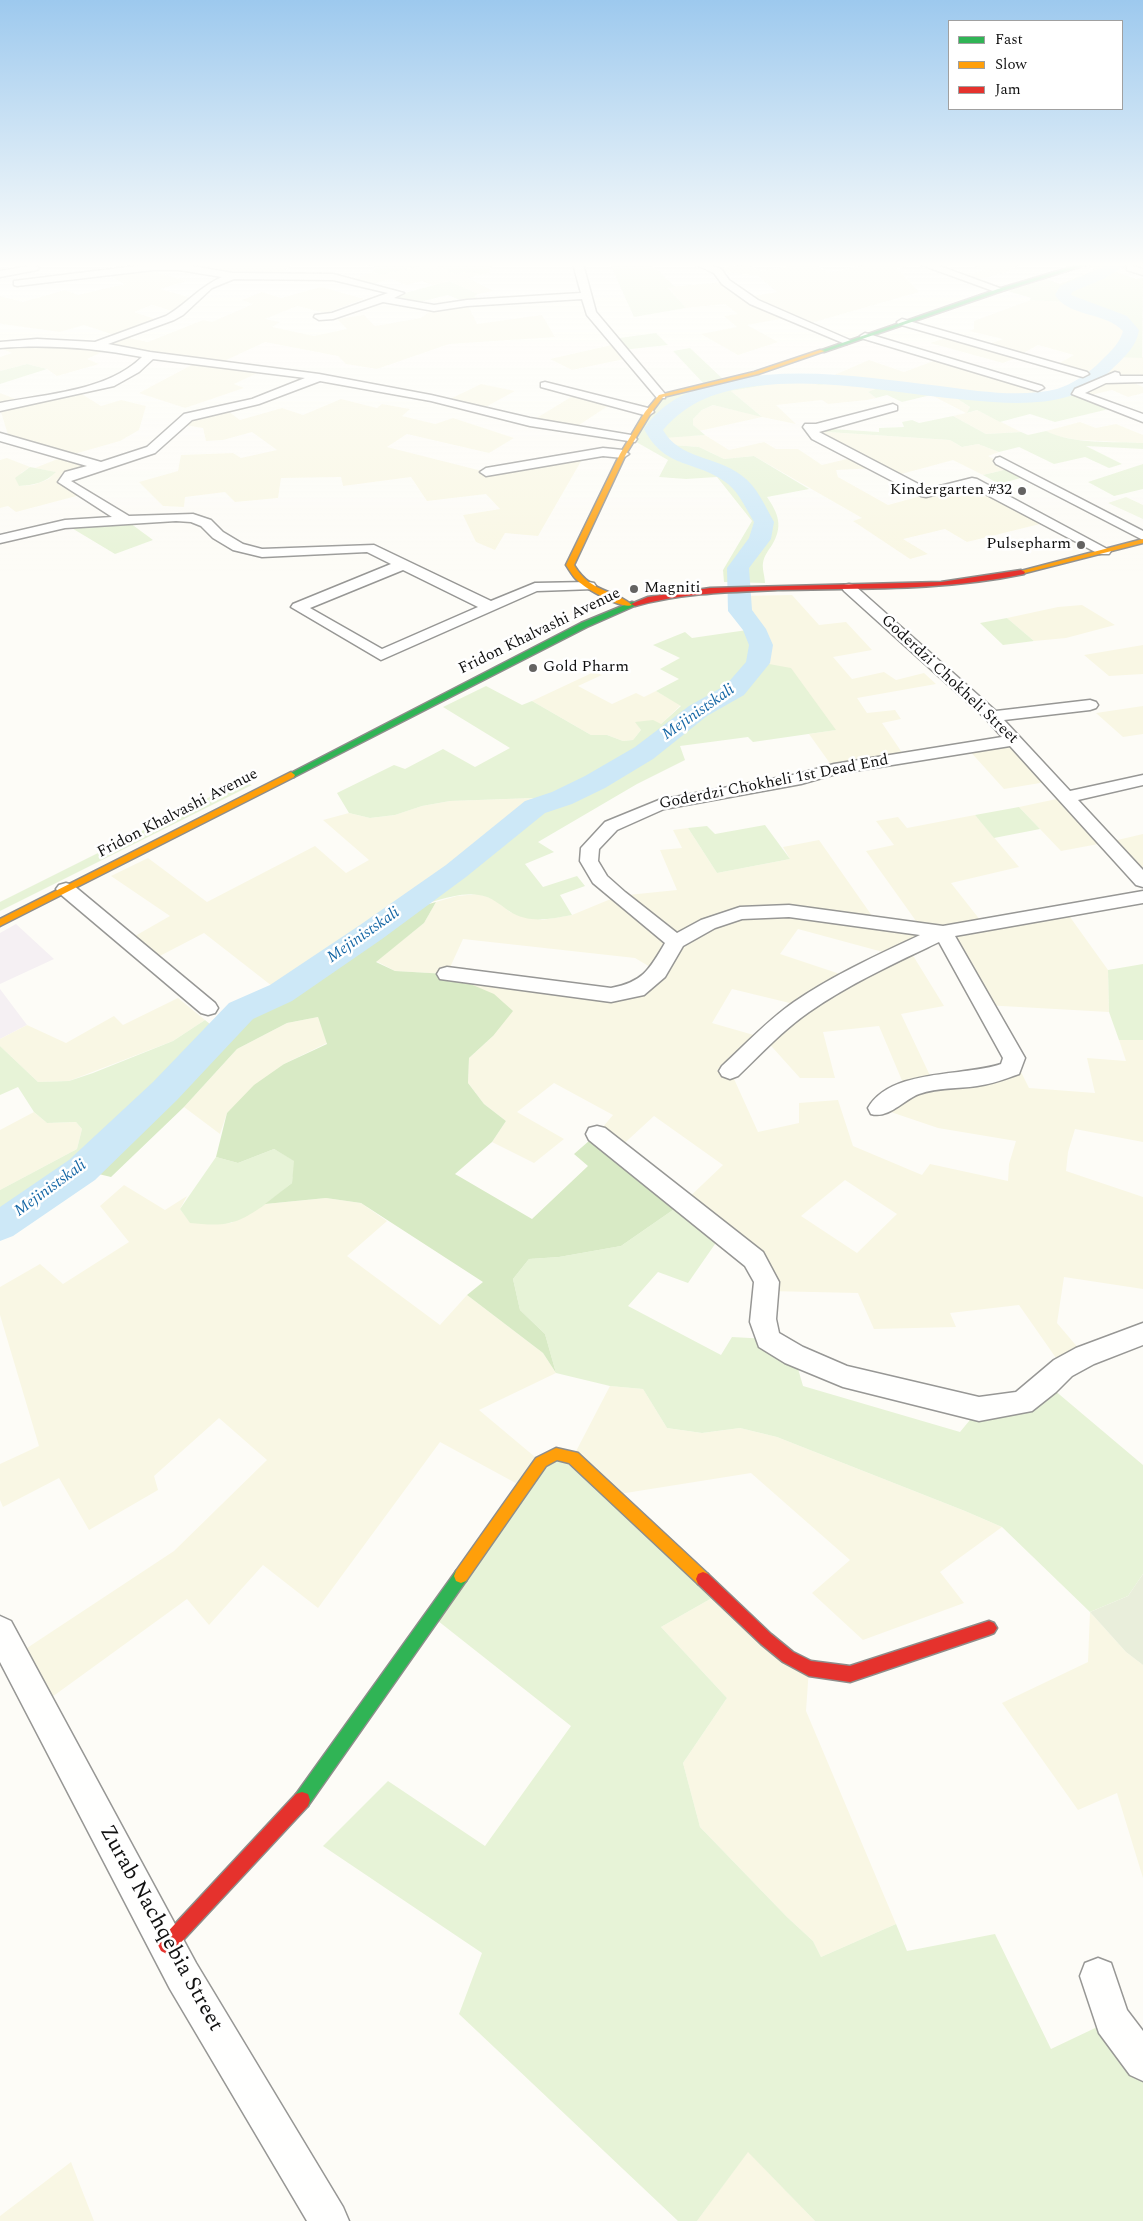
<!DOCTYPE html>
<html>
<head>
<meta charset="utf-8">
<style>
  body { margin:0 }
  #map { position:relative; width:1143px; height:2221px; overflow:hidden; background:#fdfcf7; font-family:Spectral,serif }
  canvas { display:block }
  .legend { position:absolute; left:948px; top:20px; width:175px; height:90px; box-sizing:border-box; background:#fff; border:1px solid #a0a0a0; margin:0; padding:6px 9px; list-style:none; font-size:15px; color:#111 }
  .legend li { display:flex; align-items:center; gap:10px; height:25px }
  .legend b { width:25px; border:1px solid #a0a0a0 }
</style>
</head>
<body>
<div id="map">
<canvas width="1143" height="2221"></canvas>
<ul class="legend">
<li><b style="height:6px;background:#30b455"></b>Fast</li>
<li><b style="height:6px;background:#ff9f0a"></b>Slow</li>
<li><b style="height:6px;background:#e5322d"></b>Jam</li>
</ul>
</div>
<script>
const ctx = document.querySelector('canvas').getContext('2d');
ctx.lineJoin = 'round';
function fillPath(path, color) {
  ctx.fillStyle = color;
  ctx.fill(path, 'evenodd');
}
function trace(path, color, width, dash) {
  ctx.strokeStyle = color;
  ctx.lineWidth = width;
  ctx.lineCap = dash ? 'butt' : 'round';
  ctx.setLineDash(dash || []);
  ctx.stroke(path);
}
function label(font, color, halo, rows, align = 'center') {
  ctx.font = font + ' Spectral,serif';
  ctx.lineWidth = 5;
  ctx.setLineDash([]);
  ctx.textBaseline = 'middle';
  ctx.strokeStyle = halo;
  ctx.fillStyle = color;
  for (const [text, x, y, turn = 0] of rows) {
    ctx.save();
    ctx.translate(x, y);
    ctx.rotate((+turn || 0) * Math.PI / 180);
    ctx.textAlign = isNaN(turn) ? turn : align;
    if (halo) ctx.strokeText(text, 0, 0);
    ctx.fillText(text, 0, 0);
    ctx.restore();
  }
}
const industrial = new Path2D(`
  M16,924L54,959L0,984V933Z
  M0,989L27,1025L0,1039Z`);
const farmland = new Path2D(`
  M213,264H292L279,276H233L201,270Z
  M783,264H814L829,273L868,264H913L897,269L919,292L807,324L790,317L747,325L778,342L738,355L701,334L737,327L724,316L738,314L725,304L686,308L668,287L725,282L748,297L777,292L758,276L718,271L730,266L748,265L760,271L786,267Z
  M969,264H1020L1007,272L972,281L960,277L985,270Z
  M419,266H437L455,274L473,271L479,275L468,278L493,291L478,294L449,281L433,285L422,281L406,285L391,279L369,285L351,280L373,272L380,275Z
  M141,268L187,281L160,289L195,299L179,313L152,305L134,312L161,321L119,336L148,342L203,320L212,322L253,304L242,300L262,292L281,298L321,287L364,299L326,313L297,306L265,319L280,322L272,327L314,336L347,329L337,319L364,315L375,326L421,318L434,308L467,303L477,324L542,315L555,337L449,344L377,369L346,364L338,356L265,342L220,363L266,369L234,384L244,388L185,408L139,393L199,361L112,347L87,359L99,364L57,376L47,369L27,364L0,371V357L12,353L0,348V345L94,344L117,336L84,325L60,332L2,324L0,323V296L23,302L65,290L78,295L125,284L102,272Z
  M1030,300L1064,302L1105,315L1116,320L1125,330L1124,339L1091,373L1056,365L1074,355L1038,345L1020,355L986,345L1003,339L969,331L974,329V321Z
  M949,337L1018,357L1003,363L930,343Z
  M616,344L629,358L572,370L550,359Z
  M1115,357H1143V379H1125L1143,387V393L1128,397L1112,390L1083,397L1079,391L1101,380L1096,378L1095,375Z
  M869,360L904,372L936,360L1042,391L1039,394L1019,395L961,392L832,376Z
  M801,379L812,380L818,385L838,383L879,389L868,392L876,398L867,400L828,404L822,400L776,405L796,424L762,417L699,431L693,425V419L702,410L713,405L761,416L731,391Z
  M481,384L515,391L480,410L446,401Z
  M77,391L101,406L121,400L146,406L139,430L120,441L67,456L100,466L65,479L84,494L16,512L8,506L0,508V460L7,458L30,467L21,473L19,486L33,485L49,479L55,472L35,468L65,456L9,438L0,441V437L9,438L0,409V393L23,402Z
  M576,394L611,404L573,429L530,422Z
  M931,395L953,396L970,407L968,413L977,410L1021,432L986,434L953,416L966,413Z
  M341,399L377,408L382,404L410,409L402,416L435,424L453,418L514,438L489,453L407,434L387,447L486,472L584,456L538,536L505,533L495,550L476,542L463,515L500,509L486,494L427,501L411,477L343,486L341,477L281,478L278,498L235,502L225,492L185,497L184,507L163,506L139,482L178,471L181,455L233,453L241,458L277,450L252,432L223,440L206,441L203,428L179,424L225,409L240,420L282,408L303,415Z
  M1080,422L1096,428L1116,424L1143,435V443L1078,440L1056,436L1046,431Z
  M812,431L950,440L962,447L978,444L999,452L988,456L1012,468L983,475L953,460L894,476L877,468L836,470L838,477L888,505L972,482L1048,522L967,542L945,529L903,539L928,554L910,559L853,521L862,518L754,456L724,459L699,447L673,445L663,437L705,435L729,450L764,442L776,449H798L822,465L855,457Z
  M792,595L819,625L846,622L872,650L833,657L852,679L884,672L896,680L924,673L936,684L857,698L867,713L895,710L901,719L882,723L905,757L834,769L809,734L835,730L758,663L761,645L754,629L740,611L739,596Z
  M1082,605L1115,625L1066,638L1034,641L1007,618L1058,607Z
  M1143,645V674L1109,676L1084,655Z
  M594,672L602,675L578,686L612,704L636,693L644,697L656,691L681,705L661,724L636,722L641,730L633,740L623,741L607,735H591L532,701Z
  M1143,706V734L1123,737L1096,713Z
  M1014,740L1052,781L1004,789L967,748Z
  M1066,797L1109,842L1143,834V869H1134L1109,842L1061,851L1019,807Z
  M535,798V807L456,871L281,993L204,933L152,960L128,940L170,916L111,876L148,858L207,902L315,846L346,873L369,860L323,820L349,813L370,818L395,815L422,806L450,801Z
  M975,815L1019,867L951,883L984,925L1065,910L1108,970L1109,1012L984,1005L943,932L909,949L944,1006L901,1014L933,1082L997,1075L1014,1058L1029,1088L1095,1093L1087,1058L1126,1061L1119,1040H1143V1142L1075,1129L1068,1152L1066,1171L1143,1197V1289L1064,1277L1057,1323L1085,1356L1063,1368L1019,1305L950,1313L956,1327L874,1329L858,1293L768,1291L765,1274L683,1203L723,1165L654,1116L617,1150L597,1134L613,1115L554,1083L517,1112L564,1139L534,1163L492,1142L506,1121L484,1104L468,1083L469,1058L493,1036L447,974L395,971L376,961L424,923L436,902L457,896L478,894L494,899L510,912L542,920L572,915L618,896L677,890L660,850L682,848L673,830L688,828L717,873L790,859L783,847L819,840L877,923L921,928L866,851L894,845L876,821L898,817L907,828ZM798,929L894,955L852,978L780,954ZM463,939L635,958L657,971L610,995L447,974ZM732,989L802,1006L764,1038L712,1023ZM879,1026L906,1090L879,1108L938,1128L1016,1141L1009,1164L1008,1181L930,1164L922,1175L853,1146L838,1100L799,1103V1123L758,1132L730,1070L764,1038L800,1078H835L823,1032ZM845,1180L897,1214L857,1253L801,1216Z
  M178,998L205,1020L173,1041L69,1081L38,1082L0,1046V1039L27,1025L66,1043L114,1016L123,1025Z
  M318,1017L327,1043L284,1064L227,1113L220,1134L184,1107L237,1049L287,1023Z
  M34,1112L47,1123L76,1122L82,1129L77,1149L0,1190V1130Z
  M124,1185L165,1210L187,1196L180,1209L190,1222L210,1224L231,1223L265,1204L326,1198L361,1203L387,1221L347,1256L440,1325L467,1295L543,1353L556,1373L479,1410L541,1462L523,1487L440,1442L318,1608L263,1565L209,1625L187,1599L52,1697L24,1650L174,1551L267,1460L219,1418L154,1476L158,1490L89,1530L59,1478L3,1507L0,1500V1464L39,1446L0,1315V1287L40,1264L63,1284L129,1242L100,1206Z
  M610,1386L643,1389L667,1428L702,1433L740,1428L777,1437L965,1511L1002,1527L940,1572L964,1603L863,1640L812,1593L850,1560L751,1473L613,1495L573,1457Z
  M719,1594L809,1668L806,1711L896,1924L821,1957L813,1941L787,1917L700,1827L683,1763L727,1698L661,1627Z
  M1090,1612L1126,1652L1143,1665V1878L1117,1793L1078,1810L1002,1703L1088,1662Z
  M748,2151L815,2221H697Z
  M71,2162L94,2221H0V2216Z`);
const green = new Path2D(`
  M356,264H492L489,273L479,275L473,271L455,274L437,266H419L380,275L373,272L375,266Z
  M610,264H651L675,287L668,288L686,308L634,317Z
  M1097,264H1112L1057,291L1064,302L1030,300L1031,298L1008,291L1046,279L1060,284L1096,270L1087,267Z
  M1111,270L1136,279L1143,278L1142,358L1115,357L1130,339L1131,330L1121,319L1066,300L1063,295L1065,289Z
  M449,281L478,294L474,296L488,303H467L448,295L411,304L383,299Z
  M656,333L668,345L622,350L612,339Z
  M690,348L725,381L756,373L767,378L799,376L966,395L1024,397L1058,394L1068,389L1113,408L1055,422L1030,414L1000,422L977,410L967,413L970,407L953,396L931,395L902,402L887,395L876,398L868,392L878,388L838,383L818,385L812,380L801,379L731,391L762,417L713,405L702,410L693,419V425L705,435L664,438L673,445L699,447L724,459L754,456L809,489L767,497C779,514 783,527 772,545C768,551 764,556 763,563C762,569 765,577 765,583L724,582L723,570L752,521L717,477L686,479L659,477L668,460L631,439L661,396L704,384L673,351Z
  M27,364L47,369L0,384V371Z
  M953,416L986,434L1021,432L1028,435L1046,431C1075,445 1112,441 1143,443V449L1086,446L1122,464L1109,468L1085,457L1054,464L1019,447L999,452L978,444L962,447L950,440L812,431L816,428L879,432V428L904,427L902,422L912,420L919,423Z
  M1143,464V489L1114,496L1088,482Z
  M30,467L56,472C45,483 34,485 19,486L15,478Z
  M1012,468L1028,476L999,484L983,475Z
  M126,520L153,540L115,554L65,524Z
  M1007,618L1034,641L1003,645L980,623Z
  M754,629L761,645L758,662L791,668L836,730L753,742L748,737L680,746L685,760L637,784L538,842L554,852L525,864L543,887L577,876L585,886L560,895L572,915C550,919 529,924 509,911C499,904 492,897 479,895C455,891 421,907 397,913L456,871L535,807L534,798L450,801L422,806L395,815L370,818L349,813L337,793L394,765L405,769L443,749L475,767L510,748L443,707L486,686L522,705L532,701L591,735H607L623,741L633,740L641,730L635,722L653,720L661,724L681,706L656,691L679,679L660,669L680,658L653,645L685,632L692,638Z
  M240,782L252,785L0,911V902Z
  M1019,807L1040,829L994,838L975,815Z
  M765,825L790,859L717,873L688,828L707,826L715,834Z
  M1143,964V1040H1119L1109,1012L1108,970Z
  M205,1020L221,1033L120,1135L82,1170L80,1163L0,1214V1190L77,1149L82,1129L76,1122L47,1123L34,1112L18,1087L0,1095V1046L38,1082L69,1081L93,1073L173,1041Z
  M274,1149L295,1161L292,1183C276,1196 250,1219 229,1223C216,1226 203,1224 190,1223L180,1209L216,1157L238,1163Z
  M683,1203L722,1234L688,1283L658,1272L628,1306L721,1355L732,1337L768,1339L794,1355L803,1386L960,1432L979,1409L1047,1384L1143,1465V1574L1128,1596L1090,1612L1002,1527L965,1511L777,1437L740,1428L702,1433L667,1428L643,1389L610,1386L556,1373L545,1334L520,1310L513,1279L529,1259L559,1257L621,1246Z
  M556,1454L719,1594L661,1627L727,1698L683,1763L700,1827L787,1917L813,1941L821,1957L896,1924L907,1951L995,1934L1051,2049L1112,2020L1143,2062V2221H815L748,2152L697,2221H678L459,2014L482,1953L323,1846L388,1781L485,1846L571,1726L433,1617Z`);
const forest = new Path2D(`
  M436,902L424,923L376,962L395,971L447,974L494,994L513,1011L493,1036L469,1058L468,1083L484,1104L506,1121L492,1142L455,1174L532,1219L588,1166L574,1154L597,1134L683,1203L621,1246L559,1257L529,1259L513,1279L520,1310L545,1334L556,1373L543,1353L467,1295L483,1282L361,1203L326,1198L265,1204L292,1183L294,1161L274,1149L238,1163L216,1157L227,1113L254,1085L284,1064L327,1044L318,1017L287,1023L237,1049L184,1107L111,1177L82,1170L165,1091L241,1011L281,993L397,913Z`);
const cemetery = new Path2D(`
  M1143,1574V1665L1126,1652L1090,1612L1128,1596Z`);
const pitch = new Path2D(`
  M1126,497L1143,505V519L1108,503Z`);
const river = new Path2D(`
  M1109,264H1128L1103,279L1072,292L1071,295L1127,316L1139,330C1137,345 1125,357 1114,367C1102,380 1087,391 1070,396C1038,406 1002,403 968,400C898,394 827,377 756,386C718,391 689,400 663,430C679,459 716,456 741,475C757,486 765,506 774,522L771,539L749,568L752,610L766,629L773,645L770,663L744,695L707,716L653,759L605,788L572,804L545,813L466,877L382,939L292,1001L253,1019L177,1100L95,1180L13,1236L0,1241V1207L69,1160L153,1082L229,1003L270,985L360,925L446,865L525,801L552,792L585,776L635,747L689,706L726,685L746,662L749,645L743,630L728,611L727,568L749,538L754,522C746,509 740,494 728,484C697,459 666,471 644,429C664,399 695,387 730,380C800,366 870,378 940,386C977,391 1021,398 1057,389C1073,384 1089,373 1101,361C1110,352 1120,343 1123,331C1106,312 1068,317 1055,295L1060,286Z`);
const street = new Path2D(`
  M152,264H180L233,273L333,274L404,293L394,298L434,305L467,300L581,293L573,264H583L596,312L665,394V398H657L587,315L582,299L467,306L434,311L383,302L333,319L319,320L314,317L315,315L332,313L388,293L333,280L234,279L212,288L183,315L174,320L108,344L150,352L319,374L431,395L530,418L631,435L637,439L635,442L530,426L431,401L320,381L259,404L192,420L155,453L71,481L129,516L193,514L211,520L223,532L243,544L262,549L374,545L491,601L535,583L589,582L594,583L596,586L594,589L537,591L381,660L291,607L293,604L391,564L367,552L262,557L233,550L213,538L201,526L191,522L176,521L65,528L0,543V535L65,520L112,517L58,482L65,472L87,466L0,441V433L101,462L147,447L184,414L252,399L305,378L153,359L139,372L114,386L0,411V403C46,394 108,391 142,357C94,348 49,344 0,348V342L37,339L95,342L166,316C187,304 199,287 222,277L179,270H153L17,286L14,285V281ZM403,570L478,607L382,649L310,608Z
  M694,264H709L721,269L729,280L758,300L852,341L847,344L843,343L750,304L722,284L714,273Z
  M919,264H934L1005,290L996,292Z
  M34,265L39,268L37,270L0,277V271Z
  M1130,265L1143,269V275L1127,270V266Z
  M902,319L1087,372L1089,374L1083,377L1079,376L898,324L897,322Z
  M865,333L1042,386L1044,388L1038,391L1034,390L861,338L860,336Z
  M1115,372L1119,373L1120,376H1143V382L1106,383L1085,393L1143,414V422L1072,394L1075,389Z
  M545,382L652,409L654,412L648,416L541,387V383Z
  M893,404L897,406V410L819,432L928,489L972,478L977,479L1111,551L1109,554H1099L970,486L926,497L921,496L812,439L803,427L805,424H816Z
  M603,448L623,450L629,454L623,458L603,456L486,476L480,472L486,468Z
  M1000,457L1143,531V540L996,464L994,461L996,458Z
  M849,584L854,585L996,711L1090,700L1096,702L1098,705L1096,708L1090,710L1004,720L1070,791L1143,775V785L1078,800L1143,870V887L1136,885L1010,746L836,774L801,784L664,809L617,830L599,849L598,861L607,876L625,892L677,933L701,920L740,907L789,905L943,926L1143,891V903L955,936L1025,1058L1019,1074C1005,1079 992,1084 977,1086C958,1089 938,1087 919,1094C903,1100 889,1119 871,1114L868,1108C891,1068 964,1077 1001,1064L1003,1058L939,942C895,963 849,984 809,1012C783,1030 761,1054 738,1076L730,1079L722,1076L719,1071L722,1066C746,1044 768,1020 794,1002C833,975 878,955 920,935L789,917L742,919L715,928L683,946L665,977L644,995L611,1002L440,979L437,974L440,969L447,967L611,988C643,982 649,970 665,943L593,883L580,861L581,848L605,822L659,800L798,774L834,764L1002,737L986,719L844,591L842,588L844,585Z
  M66,883L73,885L215,1003L218,1008L215,1013L208,1015L201,1013L59,893L56,889L59,885Z
  M597,1126L605,1128L763,1252L779,1282L776,1319L779,1333L803,1347L847,1366L979,1397L1016,1392L1054,1360L1076,1348L1143,1323V1345L1094,1364L1072,1376L1056,1392L1032,1411L979,1421L843,1387L785,1363L759,1347L750,1322L754,1282L745,1266L589,1140L586,1134L589,1128Z
  M0,1616L11,1621L196,1963L343,2207L349,2221H307L170,1989L0,1662Z
  M1098,1958L1111,1963L1127,2010L1143,2031V2081L1130,2075L1099,2033L1080,1976L1085,1963Z`);
const fast = new Path2D(`
  M1081,264H1089L1002,291L824,352L819,351L998,289Z
  M632,602L639,604L587,627L294,777H288L287,775L581,623Z
  M461,1569L466,1571L468,1576L466,1581L308,1806L302,1808L296,1806L294,1800L296,1794L456,1571Z`);
const slow = new Path2D(`
  M820,350L825,351L758,374L663,397L651,413L626,454L574,565C591,593 611,588 632,605C623,610 586,589 578,581C573,577 570,571 566,565L620,454L645,412L659,395L754,372Z
  M1143,539V543L1021,574L1017,572Z
  M291,772L295,775L294,777L0,926V919Z
  M556,1448L578,1453L708,1574L710,1579L708,1584L703,1586L698,1584L569,1463L557,1460L546,1466L466,1581L461,1583L456,1581L454,1576L456,1571L536,1458Z`);
const jam = new Path2D(`
  M1021,570L1025,572L1024,574C943,591 860,588 778,590C729,592 682,593 635,606L631,604L648,597L710,588L941,582Z
  M703,1572L708,1574L771,1634L793,1652L811,1661L850,1666L989,1621L994,1623L997,1628L994,1633L989,1635L850,1682L809,1676L783,1662L761,1644L698,1584L696,1579L698,1574Z
  M302,1792L308,1794L310,1800L308,1806L173,1951L167,1954L161,1951L158,1945L161,1939L296,1794Z`);
const markers = [
  [1022,491,5,"#646362"],
  [1081,545,5,"#646362"],
  [634,589,5,"#646362"],
  [533,668,5,"#646362"]
];
const farPoinames = [
  ["Kindergarten #32",1012,491],
  ["Pulsepharm",1071,545],
  ["Magniti",644,589,"left"],
  ["Gold Pharm",543,668,"left"]
];
const farStreetnames = [
  ["Fridon Khalvashi Avenue",540,632,-26],
  ["Goderdzi Chokheli Street",949,680,43],
  ["Goderdzi Chokheli 1st Dead End",774,783,-11],
  ["Fridon Khalvashi Avenue",178,814,-27]
];
const farWaternames = [
  ["Mejinistskali",699,713,-35],
  ["Mejinistskali",364,936,-35],
  ["Mejinistskali",51,1189,-36]
];
const nearStreetnames = [
  ["Zurab Nachqebia Street",160,1929,61]
];
fillPath(industrial, '#f5f0f3');
fillPath(farmland, '#f9f7e4');
fillPath(green, '#e7f3d7');
fillPath(forest, '#d8eac5');
fillPath(cemetery, '#e9eedb');
fillPath(pitch, '#f0f6e1');
fillPath(river, '#cde8f7');
trace(street, '#979795', 3);
trace(fast, '#8e8d8b', 3);
trace(slow, '#8e8d8b', 3);
trace(jam, '#8e8d8b', 3);
fillPath(street, '#fffffe');
fillPath(fast, '#30b455');
fillPath(slow, '#ff9f0a');
fillPath(jam, '#e5322d');
const sky = ctx.createLinearGradient(0, 0, 0, 575);
sky.addColorStop(0, '#9dc9ee');
sky.addColorStop(0.46, '#fefefb');
sky.addColorStop(1, '#fefefb00');
ctx.fillStyle = sky;
ctx.fillRect(0, 0, 1143, 575);
for (const [x, y, r, color] of markers) {
  const dot = new Path2D();
  dot.arc(x, y, r, 0, 2 * Math.PI);
  ctx.fillStyle = color;
  ctx.fill(dot);
  trace(dot, '#fff', 2);
}
label('16px', '#111', '#fff', farPoinames, 'right');
label('16px', '#111', '#fff', farStreetnames);
label('italic 16px', '#1768a6', '#fff', farWaternames);
label('22px', '#111', '#fff', nearStreetnames);
</script>
</body>
</html>
